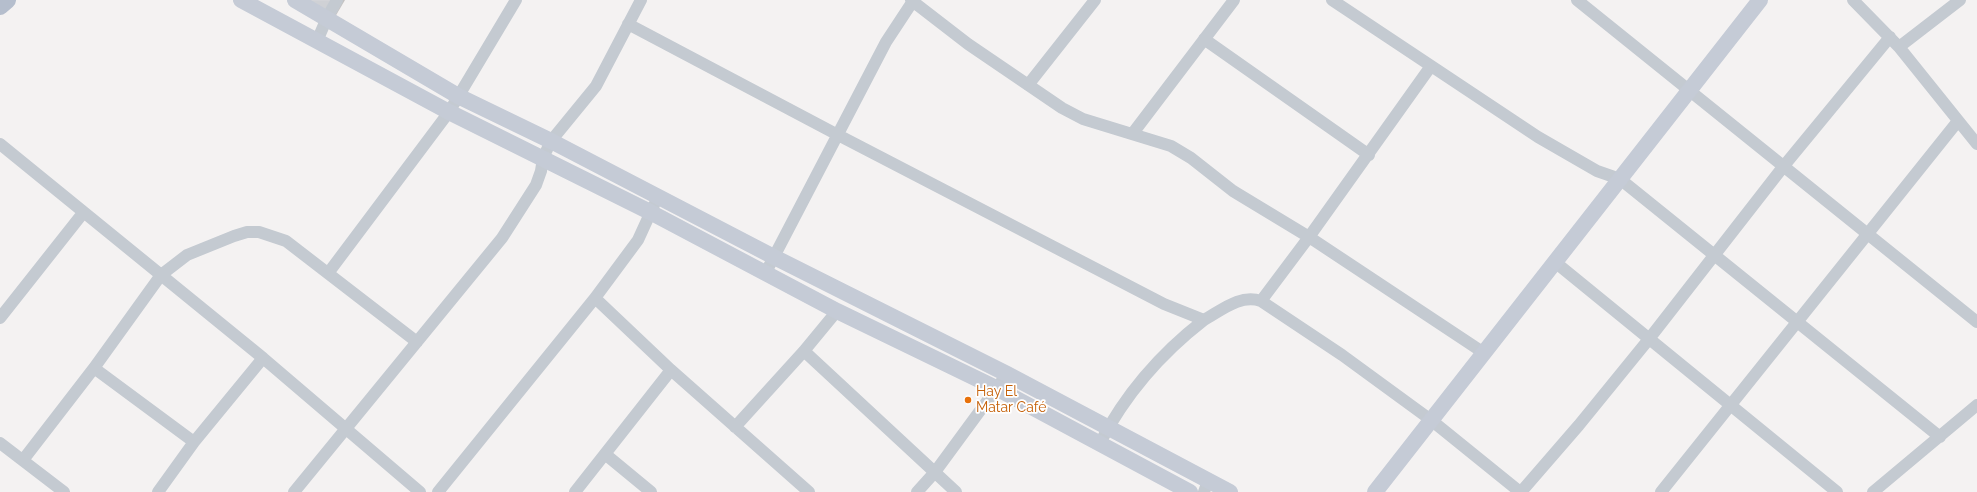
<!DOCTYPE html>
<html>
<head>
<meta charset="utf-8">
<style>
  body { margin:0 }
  canvas { display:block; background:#f4f2f2 }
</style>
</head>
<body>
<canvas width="1977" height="492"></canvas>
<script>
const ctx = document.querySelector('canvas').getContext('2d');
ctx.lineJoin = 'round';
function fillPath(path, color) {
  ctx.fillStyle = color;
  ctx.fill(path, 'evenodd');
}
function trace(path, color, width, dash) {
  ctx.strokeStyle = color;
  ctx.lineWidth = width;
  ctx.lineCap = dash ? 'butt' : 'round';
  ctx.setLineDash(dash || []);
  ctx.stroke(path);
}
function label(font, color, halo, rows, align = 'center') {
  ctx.font = font + ' Raleway,sans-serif';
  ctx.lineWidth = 3.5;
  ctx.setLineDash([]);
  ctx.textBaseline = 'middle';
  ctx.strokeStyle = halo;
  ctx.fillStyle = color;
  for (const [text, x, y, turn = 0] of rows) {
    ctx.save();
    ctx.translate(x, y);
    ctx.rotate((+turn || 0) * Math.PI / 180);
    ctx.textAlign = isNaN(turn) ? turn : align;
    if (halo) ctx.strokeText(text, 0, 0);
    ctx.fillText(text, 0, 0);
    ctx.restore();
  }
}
const shadow = new Path2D(`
  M305,0H345L335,17Z`);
const building = new Path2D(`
  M303,0H332L325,12Z`);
const street = new Path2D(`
  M911,0L968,44L1062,108L1083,119L1171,146L1191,158L1233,191L1309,237L1484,353
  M1332,0L1538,137L1597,171L1620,179L1940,437
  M1577,0L1977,322
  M1853,0L1899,47L1960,0
  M628,24L838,135L1164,304L1204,320C1222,310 1240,294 1261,301L1342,355L1431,420L1520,492
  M1204,39L1369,155
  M317,41L327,18L337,0
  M1899,47L1977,144
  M1028,85L1095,0
  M1133,133L1234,0
  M0,144L263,358L420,492
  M1555,262L1837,492
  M329,272L449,112L516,0
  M765,274L886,42L913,1
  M595,298L671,370L809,492
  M1261,301L1309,237L1431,66
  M0,318L83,213
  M804,351L956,492
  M94,368L194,442
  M735,427L804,351L837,311
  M0,443L64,492
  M1100,443C1126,393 1160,354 1204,320
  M605,454L651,492
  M23,460L94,368L161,275L187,255L234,236L247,232H259L286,241L417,342
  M158,492L194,442L263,358
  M294,492L502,238L536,185L541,171L543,158L551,141L596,86L641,0
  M438,492L595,298L638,240L654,205
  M575,492L671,370
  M917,492L935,472L1007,374
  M1204,492L1208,481
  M1521,492L1579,425L1649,339L1783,167L1890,37
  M1661,492L1958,121
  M1873,492L1977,405`);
const secondary = new Path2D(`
  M241,0L449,112L650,212L837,311L998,389L1190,492
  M295,0L458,96L551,141L774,257L1007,374L1230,492
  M1375,492L1760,0`);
const primary = new Path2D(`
  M0,6L7,0`);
const markers = [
  [968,400,4,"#e8710a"]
];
const foodNames = [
  ["Hay El",976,392],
  ["Matar Café",976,408]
];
fillPath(shadow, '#0003');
fillPath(building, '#cfd1d5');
trace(building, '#d7d7dc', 1);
trace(street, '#c4cad1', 12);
trace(secondary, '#c5cbd6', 16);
trace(primary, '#b5becd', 18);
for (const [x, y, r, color] of markers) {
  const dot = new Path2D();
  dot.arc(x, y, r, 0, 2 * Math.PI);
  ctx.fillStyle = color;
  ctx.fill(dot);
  trace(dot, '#fff', 1.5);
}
label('14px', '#c56008', '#fff', foodNames, 'left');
</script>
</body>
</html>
